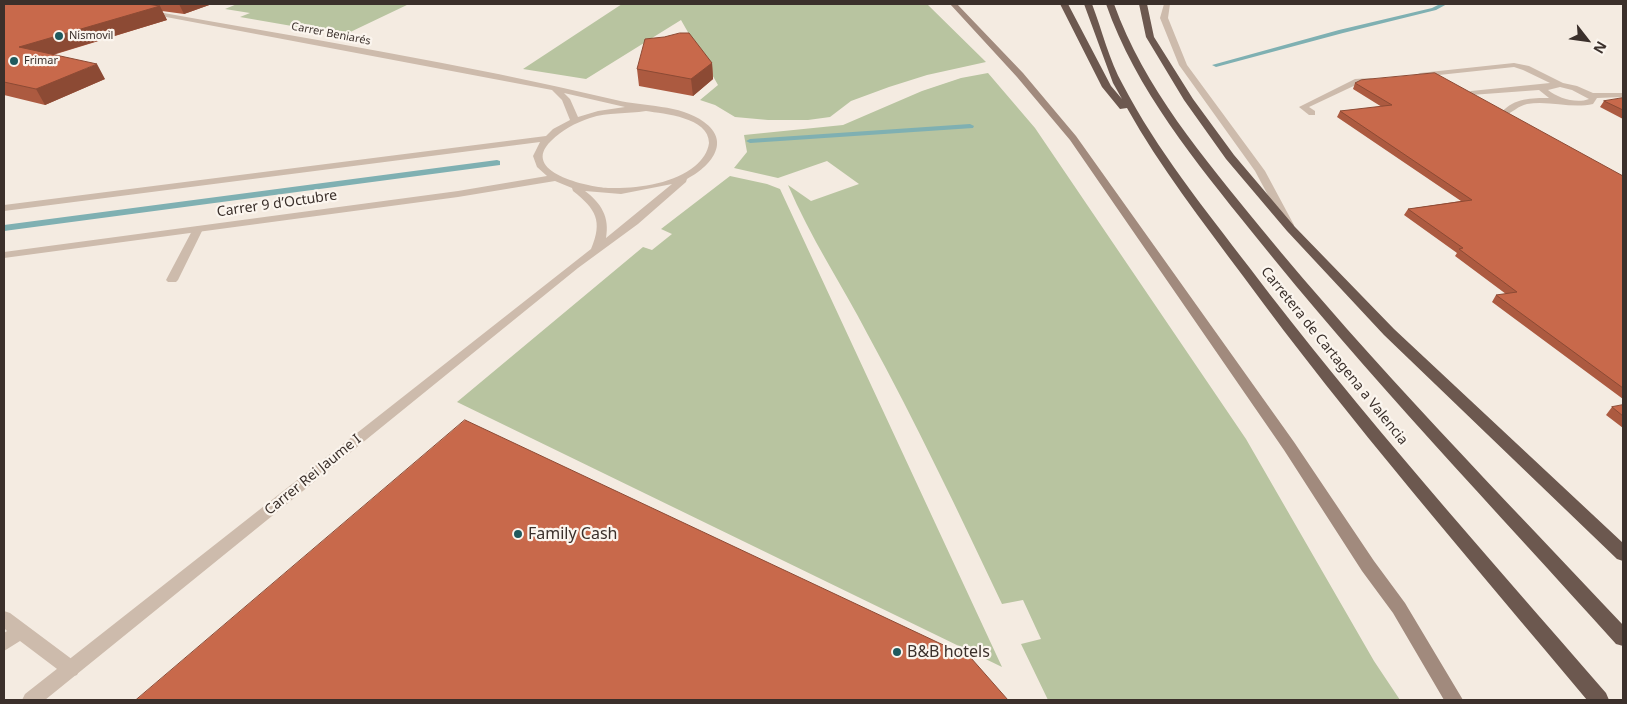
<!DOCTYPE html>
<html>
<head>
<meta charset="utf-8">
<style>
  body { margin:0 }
  #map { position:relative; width:1627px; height:704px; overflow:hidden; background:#f4ebe1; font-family:"Noto Sans",sans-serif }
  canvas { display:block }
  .frame { position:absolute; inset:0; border:5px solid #3b302b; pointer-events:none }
  .north { position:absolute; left:1562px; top:15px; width:50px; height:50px; -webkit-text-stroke:4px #fbf5ee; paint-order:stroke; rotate:120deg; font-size:14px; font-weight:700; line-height:20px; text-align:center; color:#3b302b }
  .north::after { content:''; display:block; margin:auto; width:18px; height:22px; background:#3b302b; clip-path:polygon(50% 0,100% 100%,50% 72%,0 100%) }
</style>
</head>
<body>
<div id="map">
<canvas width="1627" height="704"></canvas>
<div class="frame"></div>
<div class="north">N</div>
</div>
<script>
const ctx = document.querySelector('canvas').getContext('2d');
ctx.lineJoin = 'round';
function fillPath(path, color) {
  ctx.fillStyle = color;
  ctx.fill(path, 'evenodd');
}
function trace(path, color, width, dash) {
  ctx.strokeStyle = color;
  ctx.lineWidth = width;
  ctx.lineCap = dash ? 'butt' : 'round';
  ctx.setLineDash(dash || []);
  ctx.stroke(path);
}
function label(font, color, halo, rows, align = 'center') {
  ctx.font = font + ' "Noto Sans",sans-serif';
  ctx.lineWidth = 4.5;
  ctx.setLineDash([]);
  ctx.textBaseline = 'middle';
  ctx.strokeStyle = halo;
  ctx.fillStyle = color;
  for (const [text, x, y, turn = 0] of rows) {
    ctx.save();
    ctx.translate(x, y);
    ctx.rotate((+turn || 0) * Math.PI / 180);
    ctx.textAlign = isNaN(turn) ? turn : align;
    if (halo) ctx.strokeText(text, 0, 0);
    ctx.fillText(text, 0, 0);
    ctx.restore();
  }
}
const green = new Path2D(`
  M237,4H409L344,35L240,17L250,13L225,9Z
  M622,4H927L986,62L927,75L889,87L851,101L830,117L808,120H768L735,117L715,105L700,100L718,85L681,20L586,79L523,69Z
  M988,73L1035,128L1246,439L1374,661L1400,700H1048L1021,644L1041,639L1023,600L1002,604C959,513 916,423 868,335C842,285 810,237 788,185L811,201L859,184L827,161L778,178L734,168L747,152L744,135L843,125L922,91L961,78Z
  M730,176L767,184L780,189L1002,667L457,402L643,247L652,250L672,234L661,229Z`);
const stream = new Path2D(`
  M1440,4H1447L1436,10L1343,33L1216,67L1212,65L1339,30L1432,8Z
  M970,124L974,126L973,128L750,143L746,141L750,139Z
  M497,160L500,161V165L4,231V225Z`);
const service = new Path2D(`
  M1514,63L1529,66L1563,83L1577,86L1593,93H1623V97L1597,98L1593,104C1571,109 1549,100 1527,104C1518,106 1513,112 1506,115L1502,112C1514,98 1532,98 1549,98L1539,90L1471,95L1467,93L1471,91L1550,83L1523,70L1514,67L1420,77L1416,75L1420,73ZM1560,87L1572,90L1589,99C1576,104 1558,98 1548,90Z
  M1371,78L1375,80L1374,82L1360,83L1309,107L1315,111V115H1309L1299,107L1355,79Z
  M198,226L203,229L178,280L176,282H168L166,280L193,229Z
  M4,611L10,613L77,663L80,669L77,675L71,677L65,675L20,641L4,651V633L7,631L4,628Z`);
const minor = new Path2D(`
  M1164,4H1170L1168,18L1187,65L1265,171L1294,225L1293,227H1285L1255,171L1179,65L1160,18Z
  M147,10C304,38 461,63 616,100C644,107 680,104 704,122C732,142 710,167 687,179L686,182L638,224L578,268L45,700H22L25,694L591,249C603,221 596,209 573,191L572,188L555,181L458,197L4,258V252L458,191L547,176L537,167L533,156L540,142L4,211V205L546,136L553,129L570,120L562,100L552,90L145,13L144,12ZM564,93L625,107L598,111L578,117L570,99ZM646,111C664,114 709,117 709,143C708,152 702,160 695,166C673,184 636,189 608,188C588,187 519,172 551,141C562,130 575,123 590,118C608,112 627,114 646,111ZM672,184L606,238C610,217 601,203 585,191L621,194Z`);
const secondary = new Path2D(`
  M950,4H957L1023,73L1076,136L1294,442L1374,561L1405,603L1463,700H1444L1393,613L1362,571L1284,450L1070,140L1017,77Z`);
const trunk = new Path2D(`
  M1060,4H1068L1111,86L1122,99L1113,83L1084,4H1092C1102,30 1109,60 1123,85C1157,150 1204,208 1249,267C1361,415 1485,553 1606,693L1609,700H1587C1470,560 1350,422 1243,276C1202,221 1160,167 1127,108L1120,109L1102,87Z
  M1106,4H1114C1144,88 1204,158 1260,227C1374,366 1500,494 1623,625V646L1616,644C1494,508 1367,376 1252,232C1196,162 1136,90 1106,4Z
  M1139,4H1147L1154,37L1193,99L1234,155L1295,227L1394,329L1623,543V561L1617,559L1384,335L1287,231L1226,159L1184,100L1146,37Z`);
const wall = new Path2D(`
  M4,4H212L184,14L162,11L167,20L53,55L105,79L45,105L4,95Z
  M712,63L713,79L693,96L639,86L637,69Z
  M1355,83L1623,176V399L1492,302L1496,295L1506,294L1455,256L1457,253L1404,215L1408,209L1461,201L1337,117L1340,111L1382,107L1353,89Z
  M1623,98V119L1600,107L1604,101Z
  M1623,405V428L1606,415L1612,407Z`);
const shadedWall = new Path2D(`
  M179,4H212L184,14Z
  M160,6L167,20L28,62L19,47Z
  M712,63L713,79L693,96L691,79Z
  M97,64L105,79L45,105L36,89Z`);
const building = new Path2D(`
  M4,4H147L160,6L19,47L97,64L36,89L4,82Z
  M680,33H689L712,63L691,79L637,69L645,39L664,37Z
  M1435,73L1623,176V388L1496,295L1517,292L1459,249L1463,248L1408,209L1472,200L1340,111L1392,105L1355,83L1361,80Z
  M1623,98V110L1604,101Z
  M1623,405V416L1612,407Z
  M465,420L971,658L1008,700H136Z`);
const markers = [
  [59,36,5,"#1f5a5e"],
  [14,61,5,"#1f5a5e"],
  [518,534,5,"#1f5a5e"],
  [897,652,5,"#1f5a5e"]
];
const farStreetnames = [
  ["Carrer Beniarés",331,34,11]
];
const farPoinames = [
  ["Nismovil",69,36],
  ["Frimar",24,61]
];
const streetNames = [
  ["Carrer 9 d’Octubre",277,204,-8],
  ["Carretera de Cartagena a Valencia",1334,356,51],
  ["Carrer Rei Jaume I",313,475,-39]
];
const nearPoinames = [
  ["Family Cash",528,534],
  ["B&B hotels",907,652]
];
fillPath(green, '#b8c4a0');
fillPath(stream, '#7fb0b2');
fillPath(service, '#cdbbac');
fillPath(minor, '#cdbbac');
fillPath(secondary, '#a18a7d');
fillPath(trunk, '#6c584f');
fillPath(wall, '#ac5a40');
fillPath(shadedWall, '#8c4a34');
fillPath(building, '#c8694b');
trace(building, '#8c4a34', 1);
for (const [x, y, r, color] of markers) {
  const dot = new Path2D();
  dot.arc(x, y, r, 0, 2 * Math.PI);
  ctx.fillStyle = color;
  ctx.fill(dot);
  trace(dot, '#fbf5ee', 2);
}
label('11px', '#3b302b', '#fbf5ee', farStreetnames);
label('11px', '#3b302b', '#fbf5ee', farPoinames, 'left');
label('14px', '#3b302b', '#fbf5ee', streetNames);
label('16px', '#3b302b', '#fbf5ee', nearPoinames, 'left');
</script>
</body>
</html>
